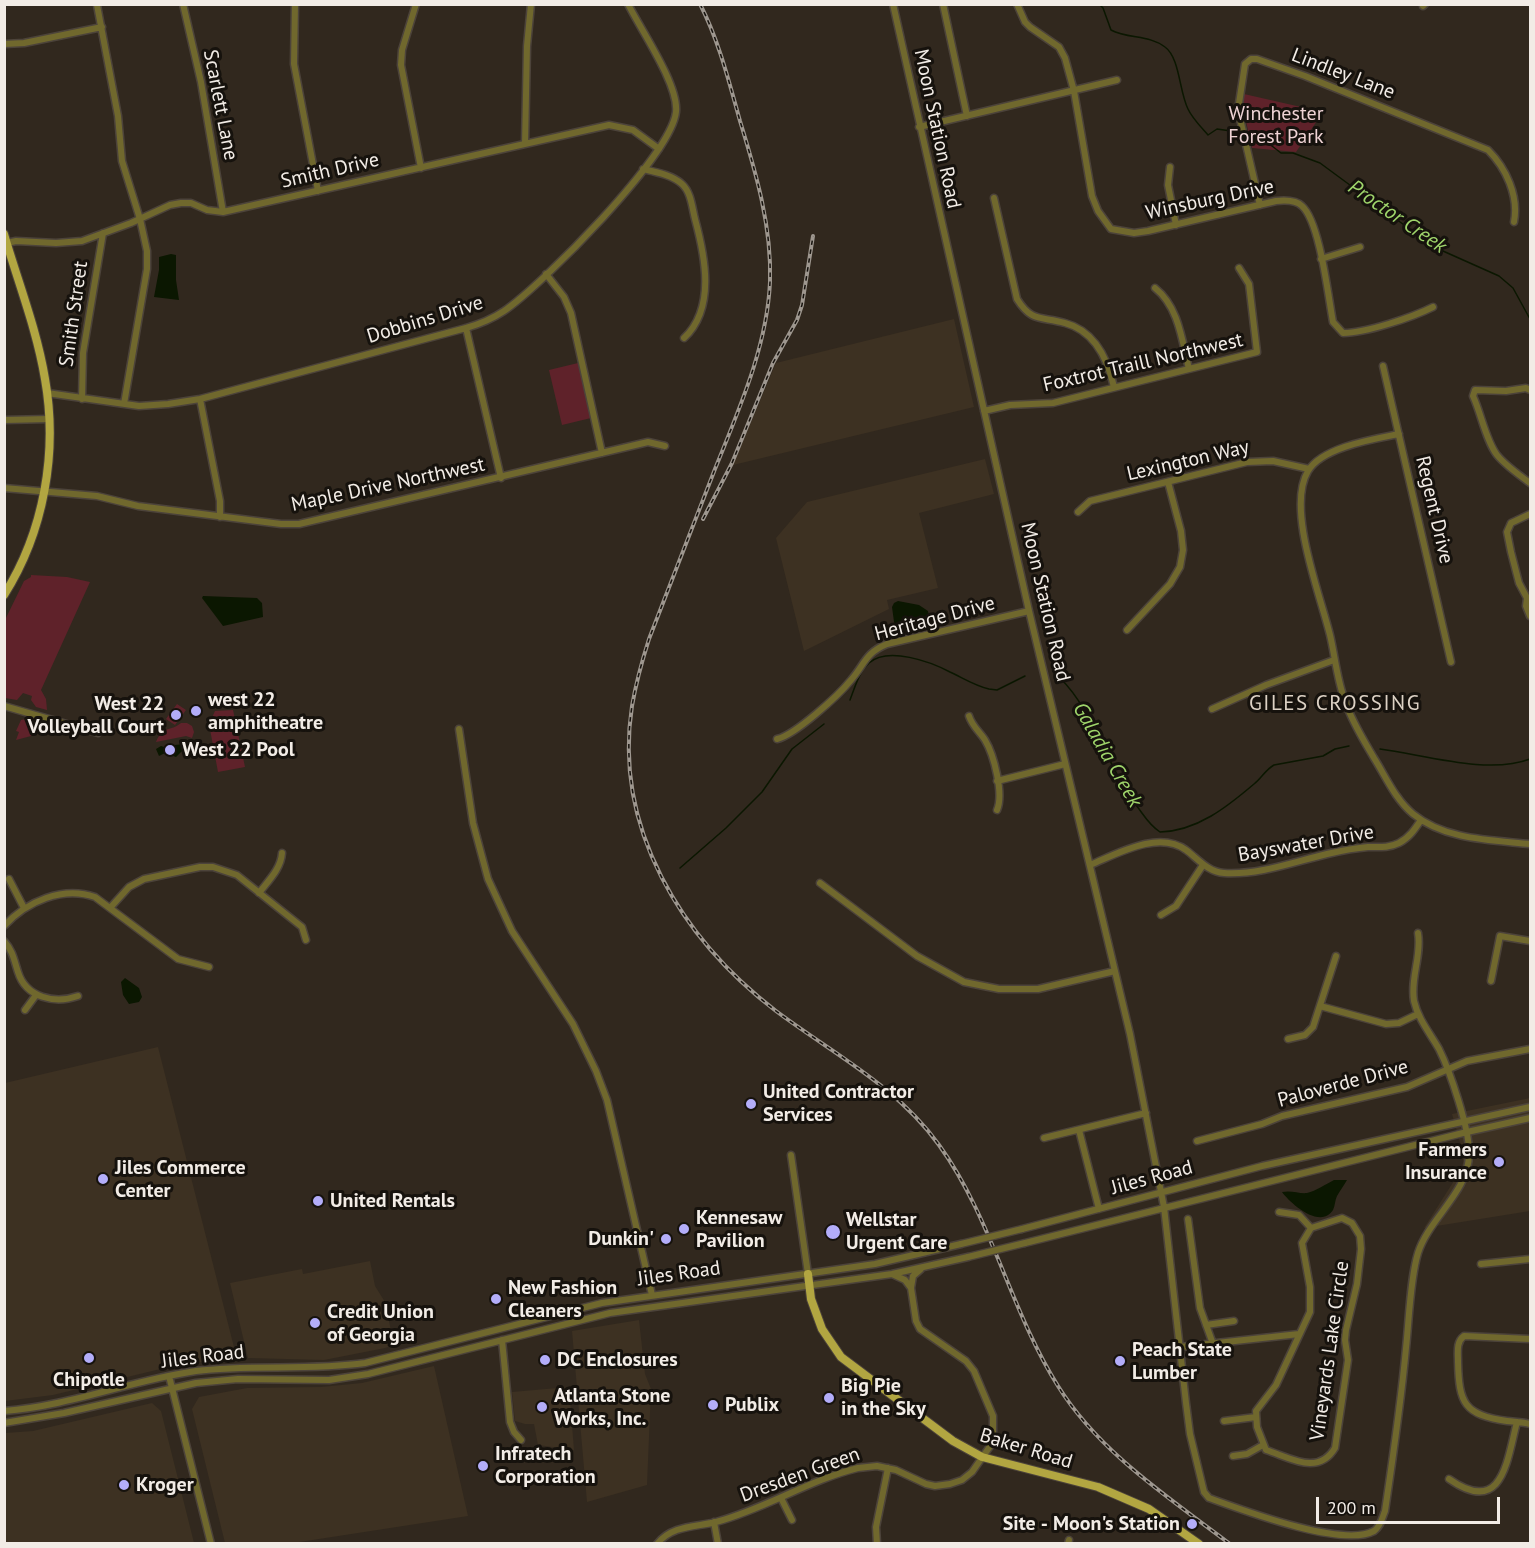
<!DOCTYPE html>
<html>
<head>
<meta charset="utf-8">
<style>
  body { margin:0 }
  #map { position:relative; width:1535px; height:1548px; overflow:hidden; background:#31281e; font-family:"PT Sans",sans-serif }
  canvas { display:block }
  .frame { position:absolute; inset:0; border:6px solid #f2ece6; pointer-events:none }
  .scale { position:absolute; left:1316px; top:1497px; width:184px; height:27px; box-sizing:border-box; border:3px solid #f2ece6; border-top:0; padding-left:8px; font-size:18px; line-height:21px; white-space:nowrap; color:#f2ece6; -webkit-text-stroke:4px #16120d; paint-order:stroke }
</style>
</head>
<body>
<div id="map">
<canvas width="1535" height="1548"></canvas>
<div class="frame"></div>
<div class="scale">200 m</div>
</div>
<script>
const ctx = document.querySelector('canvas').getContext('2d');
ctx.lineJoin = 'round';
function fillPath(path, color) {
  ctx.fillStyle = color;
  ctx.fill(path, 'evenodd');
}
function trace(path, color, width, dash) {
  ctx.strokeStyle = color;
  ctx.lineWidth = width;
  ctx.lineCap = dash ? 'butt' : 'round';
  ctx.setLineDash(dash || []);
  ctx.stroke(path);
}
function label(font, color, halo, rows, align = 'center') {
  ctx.font = font + ' "PT Sans",sans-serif';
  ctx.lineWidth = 6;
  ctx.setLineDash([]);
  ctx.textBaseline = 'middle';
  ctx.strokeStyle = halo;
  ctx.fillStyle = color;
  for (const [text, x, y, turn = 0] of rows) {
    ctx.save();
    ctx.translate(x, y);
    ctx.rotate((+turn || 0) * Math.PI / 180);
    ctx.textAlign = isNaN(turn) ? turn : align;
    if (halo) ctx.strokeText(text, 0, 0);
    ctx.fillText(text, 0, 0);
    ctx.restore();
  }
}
const built = new Path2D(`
  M954,319L974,407L733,465L776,363Z
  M985,459L994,494L919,513L938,588L887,600L889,609L804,651L776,538L807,502Z
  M158,1047L237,1359L181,1364L53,1395L5,1401V1083Z
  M1530,1098V1211L1424,1228L1459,1173L1463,1163V1153L1452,1114Z
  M370,1261L375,1286L385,1302L394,1345L385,1348L324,1360L248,1358L230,1283L302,1269L303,1274Z
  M639,1320L645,1374L651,1389L647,1485L587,1502L572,1331Z
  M434,1366L468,1516L293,1543H225L192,1409L199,1397L247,1388L321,1387L362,1383Z
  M569,1387L574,1450L538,1445L534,1424H525L515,1421L512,1392Z
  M152,1403L161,1411L194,1543H5V1433L33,1431Z`);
const green = new Path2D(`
  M1244,94L1323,112L1296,152L1252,148L1243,108Z
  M578,363L591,418L562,425L549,370Z
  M31,575L67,577L90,582L41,690L46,699L47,710L36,707L31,700L32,696L23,693L17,700L5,698V620L24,581L31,577Z
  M177,704L186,710L175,725L166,719Z
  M233,710L245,767L218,772L209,724L215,711Z
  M26,719L43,724L31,736L16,740L19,732L16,731L21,720Z
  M181,723H187L192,726L194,732L192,738L186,736L156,742C163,725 170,732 181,723Z`);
const water = new Path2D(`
  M171,254L176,255V280L179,300L154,297L159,270V257Z
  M203,596L257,598L262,603L263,617L223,626L202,598Z
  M898,601L919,605L928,611L929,616L905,628L895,629L892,607L894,603Z
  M187,743L190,745V749L183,750L176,757L165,753L159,756L156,749L161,746L167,748C175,743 180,746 187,743Z
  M125,978L139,988L142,997L139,1002L129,1004L123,995L121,982Z
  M1334,1180H1347C1344,1185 1340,1191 1337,1196C1335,1200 1335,1206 1333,1210C1320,1230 1290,1203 1282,1192C1292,1190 1299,1194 1307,1193C1316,1191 1326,1184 1334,1180Z`);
const stream = new Path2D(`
  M1099,4L1103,8L1111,30C1128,39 1150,35 1165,47C1180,58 1179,91 1188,109C1192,118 1201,127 1208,135L1217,129L1238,132
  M1248,134L1259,136L1281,153H1293L1320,163L1434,247L1499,276L1513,288L1530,319
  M1060,678C1094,711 1107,767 1136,805C1144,815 1148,824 1160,832C1197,831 1227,807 1254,784C1262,778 1265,770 1274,765L1323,756L1335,749L1349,746
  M850,700C855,687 859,672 869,663C888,646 931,662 950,672C963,678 975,686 989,689L997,690L1025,676
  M1380,749C1425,755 1488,775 1530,759
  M680,868L726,828L762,792L792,749L824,724`);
const minor = new Path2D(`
  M183,4L201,82L223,212
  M295,4L294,64L318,191
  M416,4L402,50L401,65L421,168
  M893,4L1029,611L1130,1034L1164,1207L1186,1403L1190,1434L1204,1492L1209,1498C1245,1511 1343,1548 1374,1531C1381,1526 1382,1518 1385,1511C1393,1457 1401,1403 1406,1348C1409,1321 1410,1279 1418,1253C1429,1218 1469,1192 1469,1154C1470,1130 1450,1071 1439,1049C1430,1033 1418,1019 1414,1001C1410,978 1422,956 1418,933
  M943,4L967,116
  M1017,4L1025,22L1030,27L1059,47L1065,58L1074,91L1092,196L1098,211L1111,229L1134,233L1148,231L1276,201C1285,200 1296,200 1302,206C1320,222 1328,296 1333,322L1343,333C1366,333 1413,317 1433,307
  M97,5L118,116L122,161L140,219L147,251V269L124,404
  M1423,6L1425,4
  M4,44L24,43L102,27
  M919,127L1117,80
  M525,144L527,46L531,4
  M1170,167L1168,185L1176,225
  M643,169C656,172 672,175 682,184C691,192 692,207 695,219C705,256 716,308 684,338
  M994,198L1017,299C1032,323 1041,316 1065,323C1095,331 1108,360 1114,387
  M1260,205L1238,110L1245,64L1251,59H1257L1305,76L1488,150C1506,168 1519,196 1514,222
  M7,243L16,241L56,243L82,241L131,223L170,205L181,203H191L207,210L223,212L609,125L633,130L659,149
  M1321,259L1360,247
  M546,274L564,297L571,313L602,453
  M1155,288C1179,307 1182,341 1189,369
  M466,328L501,478
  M1383,366L1451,662
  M1530,390L1526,388L1506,391L1475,390L1473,396C1481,413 1486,441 1497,455C1505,465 1519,475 1530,483
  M47,393L139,406L168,404L200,399L466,328C480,324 492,319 504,311C543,284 671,156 676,112C679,85 641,30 628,4
  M82,399L83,353L103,233
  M200,399L220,501V517
  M984,411L1010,405L1053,403L1257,352L1249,284L1239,268
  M4,420L49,419
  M1399,434C1374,439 1322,447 1308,471C1286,508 1320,594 1330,635C1335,656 1337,680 1345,701C1352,722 1363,739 1374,758C1386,777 1395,799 1413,814C1445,840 1491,840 1530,844
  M4,488L97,496L138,506L281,524H299L648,442L665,446
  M1078,512L1090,501L1247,462L1273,461L1309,469
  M1530,514L1511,523L1507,532L1511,552L1519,583L1527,598L1526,606L1530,616
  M1127,630L1170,584L1180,567L1183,550L1181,531L1168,482
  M4,706L98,733
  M1212,709L1266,685L1334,660
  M969,716C972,726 980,732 985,740C994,755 1004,794 997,810
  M459,729L473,823L488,879L512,931L573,1024L596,1071L607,1100L652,1295
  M777,739C795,735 838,696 851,680C865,664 865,653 887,644L1029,611
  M997,781L1065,764
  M1090,865C1117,854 1158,830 1186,850C1198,859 1208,872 1224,873C1260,875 1293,862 1327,854C1340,851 1355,848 1368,847C1379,847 1389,848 1399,843C1409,838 1415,829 1421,820
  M9,879L24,908
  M820,883L917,956L964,982L999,989H1038L1115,971
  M259,893C268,881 281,869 282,853
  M110,908L129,887L144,879L200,867H213L237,875L302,927L306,940
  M1161,915L1176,906L1203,865
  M4,926C27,901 63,886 95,897L178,959L209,967
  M4,941C13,951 14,960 18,972C26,998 55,1004 78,996
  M1491,981L1500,936L1530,941
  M1320,1006L1386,1024L1399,1023L1418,1014
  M25,1010L36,995
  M1288,1039L1305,1035L1313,1027L1336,956
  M1079,1130L1099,1209
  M1044,1138L1146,1113
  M1197,1141L1262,1124L1282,1116L1407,1087L1467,1061L1530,1049
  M791,1155L808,1274
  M1279,1212L1299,1215L1311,1228
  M1342,1218L1352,1223L1360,1236L1361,1249L1357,1284L1346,1330L1345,1340L1348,1360L1335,1448C1318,1476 1291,1458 1266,1450L1257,1427L1256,1411L1276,1385L1310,1312V1287L1302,1243L1311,1228Z
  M1188,1219L1200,1308L1213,1344
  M1022,1229L1262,1166L1530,1107
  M1025,1243L1467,1132L1530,1118
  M1481,1264L1530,1259
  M892,1274L905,1280L911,1288
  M1206,1325L1234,1321
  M1530,1339L1464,1336C1456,1342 1458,1352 1458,1362C1459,1403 1464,1415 1507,1421C1515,1422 1523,1422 1530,1424
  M502,1340L510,1422L514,1432L521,1440
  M1180,1347L1299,1334
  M169,1376L211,1544
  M4,1411C70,1406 132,1380 196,1371C252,1364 308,1371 365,1363L602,1303L875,1264L961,1244
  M1224,1421L1256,1417
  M4,1423L64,1413L196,1383L238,1379L329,1380L368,1374L610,1313L892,1274L968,1257
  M1233,1456L1247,1454L1263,1445
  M1449,1479C1503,1517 1507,1460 1517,1422
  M781,1498L792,1520
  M714,1522L718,1544
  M657,1544C672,1525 696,1527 716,1522C765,1509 809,1480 858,1468L877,1466L896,1470L926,1484L935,1486L950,1484L962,1480L972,1472L993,1442V1416L974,1371L966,1361L920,1329L916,1321L911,1288L913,1276L921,1269
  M877,1544L876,1527L888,1468
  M1068,1544L1069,1540`);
const major = new Path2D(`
  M4,234C18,282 37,330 45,379C58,452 44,532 4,595
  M808,1274L811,1299L822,1329L841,1357L953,1441L982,1457L1098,1487L1149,1509L1199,1544`);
const rail = new Path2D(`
  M700,4C719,41 729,82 740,121C756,173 772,227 770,282C767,347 739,409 715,469C693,525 671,582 649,639C642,661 636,683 632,706C613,828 682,939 776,1011C832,1053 897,1086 939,1145C992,1218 1010,1310 1058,1386C1099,1452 1168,1497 1230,1544
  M703,519L732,463L773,363L797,320L802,305L813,236`);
const minorBridge = new Path2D(`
  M961,1244L1022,1229
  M968,1257L1025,1243`);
const markers = [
  [196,711,6,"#b3adf9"],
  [176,715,6,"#b3adf9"],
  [170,750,6,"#b3adf9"],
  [751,1104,6,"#b3adf9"],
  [1499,1162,6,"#b3adf9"],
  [103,1179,6,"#b3adf9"],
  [318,1201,6,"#b3adf9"],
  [684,1229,6,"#b3adf9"],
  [833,1232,8,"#b3adf9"],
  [666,1239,6,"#b3adf9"],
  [496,1299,6,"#b3adf9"],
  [315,1323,6,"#b3adf9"],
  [89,1358,6,"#b3adf9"],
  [545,1360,6,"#b3adf9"],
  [1120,1361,6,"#b3adf9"],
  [829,1398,6,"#b3adf9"],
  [713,1405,6,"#b3adf9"],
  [542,1407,6,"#b3adf9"],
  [483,1466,6,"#b3adf9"],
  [124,1485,6,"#b3adf9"],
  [1192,1524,6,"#b3adf9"]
];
const streetNames = [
  ["Lindley Lane",1343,74,21],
  ["Scarlett Lane",220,105,79],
  ["Moon Station Road",937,129,78],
  ["Smith Drive",330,171,-13],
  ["Winsburg Drive",1210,200,-12],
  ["Smith Street",74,314,-82],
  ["Dobbins Drive",425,320,-17],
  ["Foxtrot Traill Northwest",1143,363,-13],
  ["Lexington Way",1188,461,-13],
  ["Maple Drive Northwest",388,485,-12],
  ["Regent Drive",1434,510,77],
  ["Moon Station Road",1045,602,77],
  ["Heritage Drive",935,619,-15],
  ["Bayswater Drive",1306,844,-10],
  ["Paloverde Drive",1343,1084,-15],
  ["Jiles Road",1152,1178,-15],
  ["Jiles Road",679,1274,-8],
  ["Vineyards Lake Circle",1330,1351,-82],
  ["Jiles Road",203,1357,-7],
  ["Baker Road",1026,1449,17],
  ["Dresden Green",800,1475,-20]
];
const parkNames = [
  ["Winchester",1276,114],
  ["Forest Park",1276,137]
];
const poiNames = [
  ["west 22",208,700],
  ["amphitheatre",208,723],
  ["West 22",164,704,"right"],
  ["Volleyball Court",164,727,"right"],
  ["West 22 Pool",182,750],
  ["United Contractor",763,1092],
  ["Services",763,1115],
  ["Farmers",1487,1150,"right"],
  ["Insurance",1487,1173,"right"],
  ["Jiles Commerce",115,1168],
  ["Center",115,1191],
  ["United Rentals",330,1201],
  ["Kennesaw",696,1218],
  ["Pavilion",696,1241],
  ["Wellstar",846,1220],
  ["Urgent Care",846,1243],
  ["Dunkin'",654,1239,"right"],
  ["New Fashion",508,1288],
  ["Cleaners",508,1311],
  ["Credit Union",327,1312],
  ["of Georgia",327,1335],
  ["Peach State",1132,1350],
  ["Lumber",1132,1373],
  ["DC Enclosures",557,1360],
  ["Chipotle",89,1380,"center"],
  ["Big Pie",841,1386],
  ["in the Sky",841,1409],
  ["Atlanta Stone",554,1396],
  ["Works, Inc.",554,1419],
  ["Publix",725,1405],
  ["Infratech",495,1454],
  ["Corporation",495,1477],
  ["Kroger",136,1485],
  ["Site - Moon's Station",1180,1524,"right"]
];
const waterNames = [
  ["Proctor Creek",1397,217,34],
  ["Galadia Creek",1107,755,60]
];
const neighbourhoodNames = [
  ["GILES CROSSING",1335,704]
];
fillPath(built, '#3d3122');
fillPath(green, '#5f222a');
fillPath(water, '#0b1701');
trace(stream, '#0b1701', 1.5);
trace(minor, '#4c433a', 9);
trace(major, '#4c433a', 10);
trace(minor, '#70682d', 6);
trace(major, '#b2a641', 8);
trace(rail, '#9e978f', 4);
trace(rail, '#16120d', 1.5, [4.5]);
trace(minorBridge, '#4c433a', 9, []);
trace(minorBridge, '#70682d', 6);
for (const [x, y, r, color] of markers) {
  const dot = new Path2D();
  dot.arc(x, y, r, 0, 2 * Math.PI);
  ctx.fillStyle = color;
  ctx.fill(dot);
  trace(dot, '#16120d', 2);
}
label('20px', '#f2ece6', '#16120d', streetNames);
label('20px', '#efd4d5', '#16120d', parkNames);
label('bold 20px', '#f2ece6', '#16120d', poiNames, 'left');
label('italic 21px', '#9fd56b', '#16120d', waterNames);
ctx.letterSpacing = '1.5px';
label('21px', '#dcd1c4', '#16120d', neighbourhoodNames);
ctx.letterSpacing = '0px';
</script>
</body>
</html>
